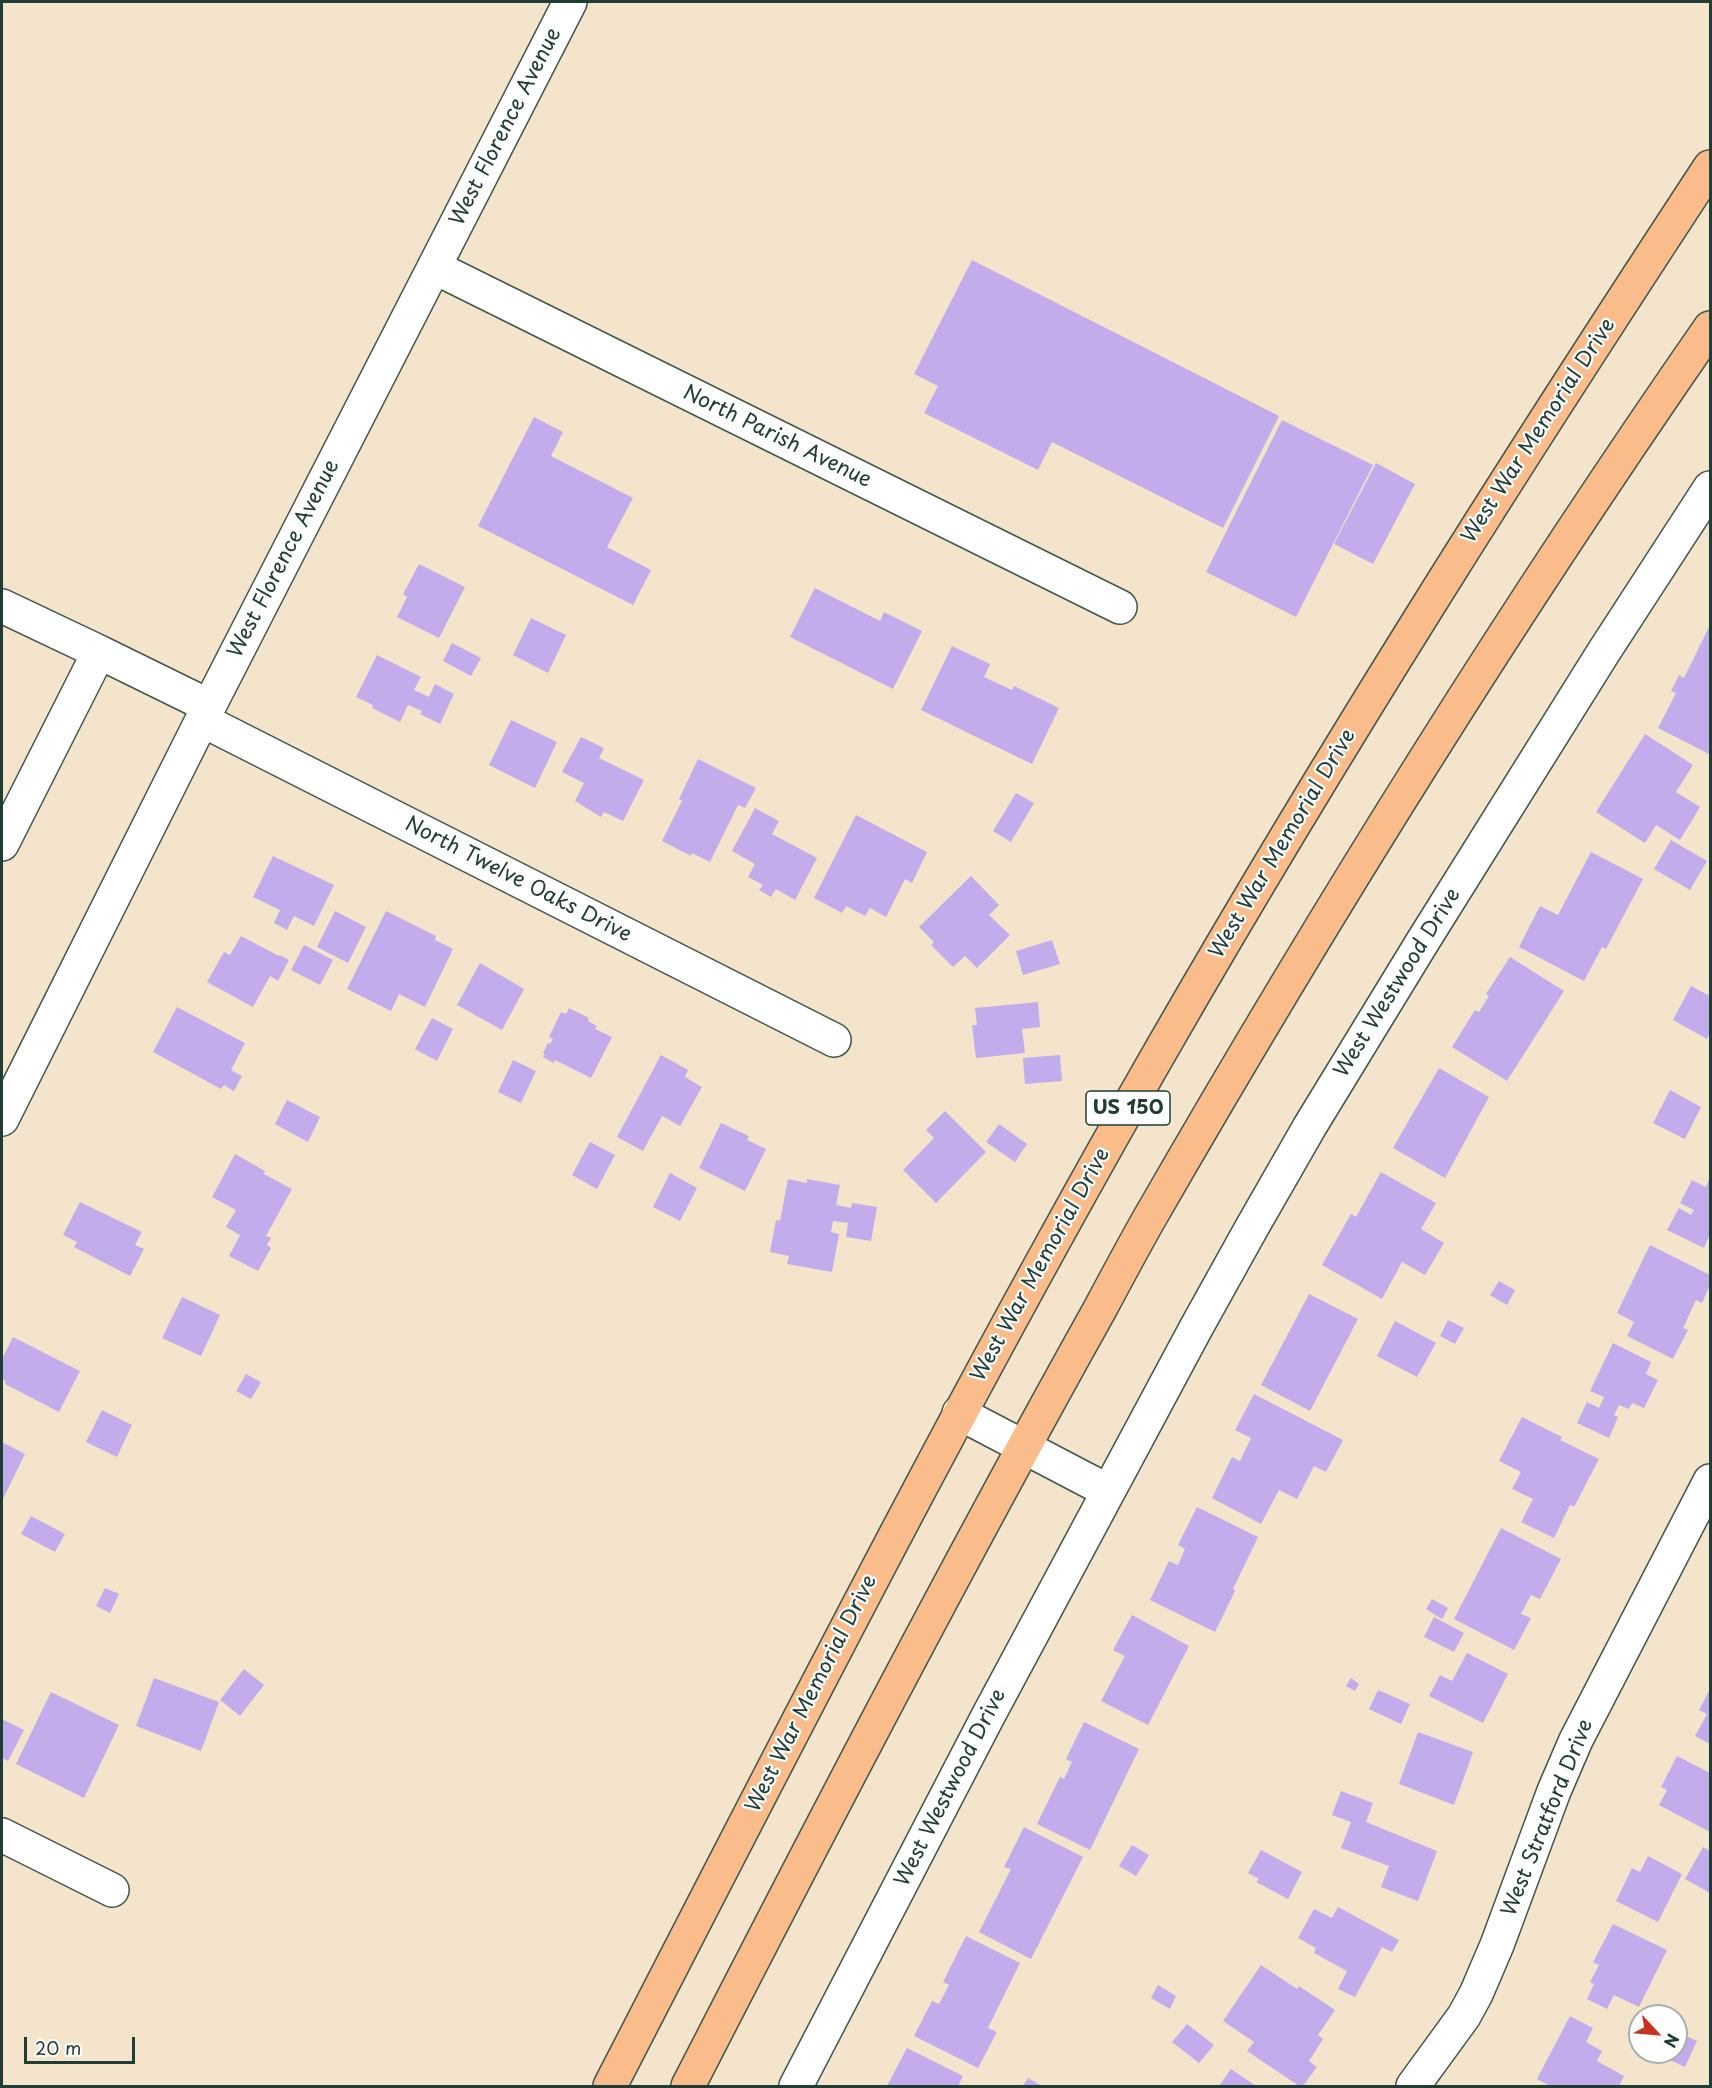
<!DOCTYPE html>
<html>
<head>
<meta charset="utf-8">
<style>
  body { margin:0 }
  #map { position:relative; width:1712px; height:2088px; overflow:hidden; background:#f4e4cb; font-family:"Playpen Sans",sans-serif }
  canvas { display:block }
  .frame { position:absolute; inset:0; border:3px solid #1f3d34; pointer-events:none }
  .north { position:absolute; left:1628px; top:2004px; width:60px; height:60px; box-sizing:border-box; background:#fff; border:2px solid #a5b1ae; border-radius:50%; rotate:116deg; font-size:16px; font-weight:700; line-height:24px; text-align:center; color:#1f3d34 }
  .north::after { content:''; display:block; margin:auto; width:21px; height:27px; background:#c8321e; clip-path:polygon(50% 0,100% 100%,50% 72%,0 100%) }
  .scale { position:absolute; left:24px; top:2037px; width:111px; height:27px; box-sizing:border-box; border:3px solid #1f3d34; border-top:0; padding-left:8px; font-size:18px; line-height:21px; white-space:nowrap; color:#1f3d34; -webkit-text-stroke:4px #fff; paint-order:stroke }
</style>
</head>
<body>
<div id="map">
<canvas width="1712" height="2088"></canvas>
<div class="frame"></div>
<div class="north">N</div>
<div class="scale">20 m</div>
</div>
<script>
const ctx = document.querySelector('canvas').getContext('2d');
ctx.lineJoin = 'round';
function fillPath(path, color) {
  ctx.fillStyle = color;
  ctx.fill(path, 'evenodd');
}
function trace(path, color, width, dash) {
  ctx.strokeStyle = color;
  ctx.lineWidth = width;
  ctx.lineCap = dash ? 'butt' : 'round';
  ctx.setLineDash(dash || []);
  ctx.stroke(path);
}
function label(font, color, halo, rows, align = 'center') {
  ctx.font = font + ' "Playpen Sans",sans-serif';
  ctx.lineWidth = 4.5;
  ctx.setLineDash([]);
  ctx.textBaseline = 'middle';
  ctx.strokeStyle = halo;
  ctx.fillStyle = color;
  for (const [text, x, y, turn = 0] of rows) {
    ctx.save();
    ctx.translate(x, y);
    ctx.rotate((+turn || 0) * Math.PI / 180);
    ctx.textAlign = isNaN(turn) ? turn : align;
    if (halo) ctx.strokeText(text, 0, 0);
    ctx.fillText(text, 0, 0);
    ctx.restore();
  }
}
const building = new Path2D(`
  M972,260L1279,416L1223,528L1052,442L1038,470L924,413L938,386L914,374Z
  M534,417L563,432L551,456L633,498L607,547L651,570L633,605L478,526Z
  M1282,420L1373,465L1296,617L1206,572Z
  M1376,463L1415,484L1373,564L1334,544Z
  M419,564L465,587L439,638L397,617L407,597L403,594Z
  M815,588L880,621L884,612L922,631L893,689L790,637Z
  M531,618L566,635L548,673L513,655Z
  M1710,625V750L1709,754L1658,728L1676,693L1671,691L1679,675L1684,678Z
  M452,643L481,658L471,676L443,661Z
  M952,646L990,664L984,677L1012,690L1014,686L1059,708L1032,764L921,710Z
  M377,655L421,677L414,690L429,697L435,684L454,694L440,724L420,714L422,711L408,705L400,722L372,708L373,705L356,697Z
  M511,720L557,742L535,788L489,765Z
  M1645,734L1693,765L1676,792L1700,807L1680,840L1656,825L1645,843L1596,812Z
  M581,737L604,748L599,758L644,780L623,821L604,812L601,817L575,801L584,783L562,772Z
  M698,759L756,788L745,808L738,805L710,862L692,853L691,856L662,841L682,801L679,799Z
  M1016,793L1034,803L1011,842L993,831Z
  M755,808L779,821L772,834L817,858L795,900L776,889L771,897L759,890L763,885L748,877L755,864L732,851Z
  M856,815L927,852L912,883L905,879L886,917L870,908L865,916L846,906L842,913L814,898Z
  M1671,840L1707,861L1690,890L1654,869Z
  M1591,852L1643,879L1606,949L1602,947L1584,981L1519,947L1540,906L1558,915Z
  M273,856L334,885L314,926L294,916L287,930L274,923L280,910L253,897Z
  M971,876L999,905L989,915L1010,935L977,968L965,956L953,967L931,945L934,942L919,927Z
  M335,911L366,927L348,963L317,947Z
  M386,911L436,936L435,940L453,949L425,1007L399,994L391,1011L347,989Z
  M241,936L279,956L280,955L289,960L278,981L270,976L253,1007L207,982L224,952L230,955Z
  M1052,940L1060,964L1023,975L1016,951Z
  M304,945L333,960L320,985L291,970Z
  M1510,957L1564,991L1507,1081L1452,1047L1475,1010L1479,1012L1489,996L1486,994Z
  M480,963L524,989L502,1030L457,1005Z
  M1691,986L1710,996V1033L1707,1039L1673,1020Z
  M1038,1002L1040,1027L1022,1029L1025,1053L976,1058L972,1025H977L975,1008Z
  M177,1007L245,1043L231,1070L242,1076L234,1091L224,1085L221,1089L153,1052Z
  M569,1008L589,1018L588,1021L597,1026L595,1029L612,1037L591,1078L555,1060L554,1063L543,1057L545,1054L543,1053L548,1043L550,1044L553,1039L549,1037L561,1012L566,1014Z
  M432,1018L453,1029L437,1061L415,1049Z
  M661,1055L688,1070L685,1077L702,1087L680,1126L662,1116L643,1151L617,1137Z
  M1060,1055L1062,1081L1025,1084L1023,1058Z
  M513,1060L536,1071L521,1103L498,1092Z
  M1439,1068L1489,1097L1445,1178L1393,1148Z
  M1670,1090L1701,1107L1685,1139L1653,1123Z
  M287,1100L320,1117L308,1142L275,1124Z
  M945,1111L986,1152L936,1203L903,1170L934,1138L926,1130Z
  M721,1123L749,1136L747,1140L766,1149L745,1191L699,1168Z
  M999,1124L1027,1144L1015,1162L986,1142Z
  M590,1142L615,1155L597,1189L572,1175Z
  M235,1154L265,1171L264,1174L292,1189L266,1236L271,1238L267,1245L271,1248L258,1271L229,1256L240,1235L226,1227L236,1210L212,1197Z
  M1381,1172L1436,1203L1421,1229L1444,1243L1425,1275L1402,1262L1382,1299L1322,1265L1351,1214L1356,1217Z
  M670,1173L697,1188L680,1221L653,1207Z
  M1710,1177V1234L1704,1248L1667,1230L1679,1208L1691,1215L1694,1210L1680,1203L1692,1180L1706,1187Z
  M788,1179L807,1183V1179L840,1185L836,1205L851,1208L852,1203L877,1207L871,1241L846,1237L848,1223L833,1221L831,1232L839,1234L832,1272L787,1264L789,1256L770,1252L776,1220L780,1221Z
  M80,1202L142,1232L135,1245L144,1249L130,1276L74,1247L77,1242L63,1235Z
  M1650,1245L1710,1275V1285L1702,1303L1696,1300L1683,1328L1688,1330L1673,1359L1627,1336L1634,1322L1617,1313Z
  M1499,1281L1515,1290L1507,1305L1490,1295Z
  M1309,1294L1358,1319L1310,1411L1261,1385Z
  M182,1297L220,1315L201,1356L162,1338Z
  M1448,1320L1464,1328L1455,1344L1440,1336Z
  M1395,1321L1436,1343L1417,1377L1377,1356Z
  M13,1337L80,1371L59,1412L5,1384L6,1382L2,1379V1359Z
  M1613,1343L1651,1362L1646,1374L1658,1380L1644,1408L1632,1403L1629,1409L1619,1405L1614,1415L1618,1417L1609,1438L1577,1423L1587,1402L1599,1408L1604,1397L1590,1391Z
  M246,1374L261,1382L251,1399L236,1391Z
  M1254,1394L1343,1440L1326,1472L1314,1466L1297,1499L1279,1490L1261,1524L1212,1498L1232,1457L1240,1461L1251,1438L1235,1430Z
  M102,1410L132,1425L117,1457L86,1442Z
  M1522,1417L1562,1437L1560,1440L1599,1459L1574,1507L1570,1505L1554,1538L1521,1522L1533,1499L1512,1489L1521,1472L1499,1461Z
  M2,1442L25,1454L2,1501Z
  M1197,1507L1258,1537L1233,1589L1235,1591L1215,1632L1150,1600L1169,1561L1178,1565L1185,1549L1178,1545Z
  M31,1516L65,1534L55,1552L21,1534Z
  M1501,1528L1561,1559L1540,1599L1531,1595L1521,1614L1531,1618L1514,1650L1454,1619Z
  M105,1588L119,1594L110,1613L96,1606Z
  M1432,1599L1448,1608L1442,1619L1426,1609Z
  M1132,1615L1189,1646L1148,1725L1101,1701L1125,1656L1113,1650Z
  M1434,1617L1464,1633L1454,1652L1424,1637Z
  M1467,1653L1508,1674L1483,1723L1429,1696L1440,1675L1452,1681Z
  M244,1669L264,1685L240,1716L220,1700Z
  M154,1678L219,1702L201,1751L136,1726Z
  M1351,1678L1359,1684L1355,1691L1346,1686Z
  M1710,1689V1744L1695,1736L1707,1714L1699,1710Z
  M1378,1690L1410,1704L1401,1724L1369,1709Z
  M51,1692L119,1725L84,1798L16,1764Z
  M2,1719L24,1730L8,1761L2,1758Z
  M1084,1722L1139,1749L1090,1850L1037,1824L1060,1777L1064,1779L1072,1762L1066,1759Z
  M1418,1732L1473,1752L1454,1805L1399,1784Z
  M1677,1756L1710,1773V1832L1659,1805L1667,1790L1661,1787Z
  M1341,1791L1373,1803L1366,1822L1437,1851L1418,1901L1381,1887L1389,1866L1341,1848L1351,1822L1332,1815Z
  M1024,1827L1083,1857L1031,1959L979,1932L1011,1869L1004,1867Z
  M1132,1845L1149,1855L1136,1876L1119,1866Z
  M1703,1847L1710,1851V1893L1685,1879Z
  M1261,1850L1302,1872L1288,1899L1256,1882L1259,1879L1248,1873Z
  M1648,1856L1682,1874L1658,1922L1616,1901L1632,1868L1640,1872Z
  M1338,1907L1399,1940L1392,1952L1382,1947L1355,1997L1338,1989L1347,1971L1314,1953L1316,1948L1298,1938L1314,1909L1332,1918Z
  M1613,1924L1667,1950L1639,2007L1614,1995L1607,2009L1587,1999L1594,1984L1590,1982L1599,1965L1593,1962Z
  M966,1936L1020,1963L988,2028L997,2032L978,2068L914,2036L932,2001L939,2004L949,1985L943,1982Z
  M1261,1965L1297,1989L1299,1986L1335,2010L1318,2035L1323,2039L1309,2061L1317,2067L1303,2086H1299L1247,2051L1254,2042L1223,2021Z
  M1158,1985L1176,1996L1170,2009L1151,1998Z
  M1570,2016L1593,2028L1586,2042L1602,2051L1597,2061L1624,2076L1619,2086H1550L1537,2079Z
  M1187,2024L1214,2045L1199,2063L1172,2042Z
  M1676,2031L1697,2041L1685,2067L1653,2052H1676Z
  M907,2048L963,2076L958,2086H887Z
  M1231,2069L1256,2086H1219Z
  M1028,2078L1042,2086H1023Z`);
const minor = new Path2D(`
  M434,267L1120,607
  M2,606L99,652
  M202,720L834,1040
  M2,844L99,652L209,706
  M2,1119L202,720L570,2
  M959,1413L1108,1491
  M2,1835L112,1890
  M796,2086L987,1718L1196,1328L1251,1229L1310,1126L1423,941L1603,653L1710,488
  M1413,2086L1464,2016L1476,1994L1497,1945L1554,1791L1576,1740L1710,1481`);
const highway = new Path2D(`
  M610,2086C790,1737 968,1386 1164,1045C1336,746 1521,455 1710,167
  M688,2086C822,1825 957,1565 1100,1309C1116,1279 1132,1249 1149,1219C1324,915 1510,616 1710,328`);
const shields = [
  [1128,1108,84]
];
const shieldNames = [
  ["US 150",1128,1108]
];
const streetNames = [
  ["West Florence Avenue",506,127,-63],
  ["West War Memorial Drive",1539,431,-57],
  ["North Parish Avenue",777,437,26],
  ["West Florence Avenue",284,559,-63],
  ["West War Memorial Drive",1283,844,-59],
  ["North Twelve Oaks Drive",518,880,27],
  ["West Westwood Drive",1398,983,-58],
  ["West War Memorial Drive",1041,1265,-61],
  ["West War Memorial Drive",812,1694,-63],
  ["West Westwood Drive",951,1788,-63],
  ["West Stratford Drive",1548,1818,-68]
];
fillPath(building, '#c3acec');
trace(minor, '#3f564b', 36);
trace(highway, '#3f564b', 36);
trace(minor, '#fff', 33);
trace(highway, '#fabc8b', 33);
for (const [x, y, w] of shields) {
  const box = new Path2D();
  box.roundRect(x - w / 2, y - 17, w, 34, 4.5);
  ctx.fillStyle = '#fff';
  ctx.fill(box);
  trace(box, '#1f3d34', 1.5);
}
label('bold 20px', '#1f3d34', null, shieldNames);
label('21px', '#1f3d34', '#fff', streetNames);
</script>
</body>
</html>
